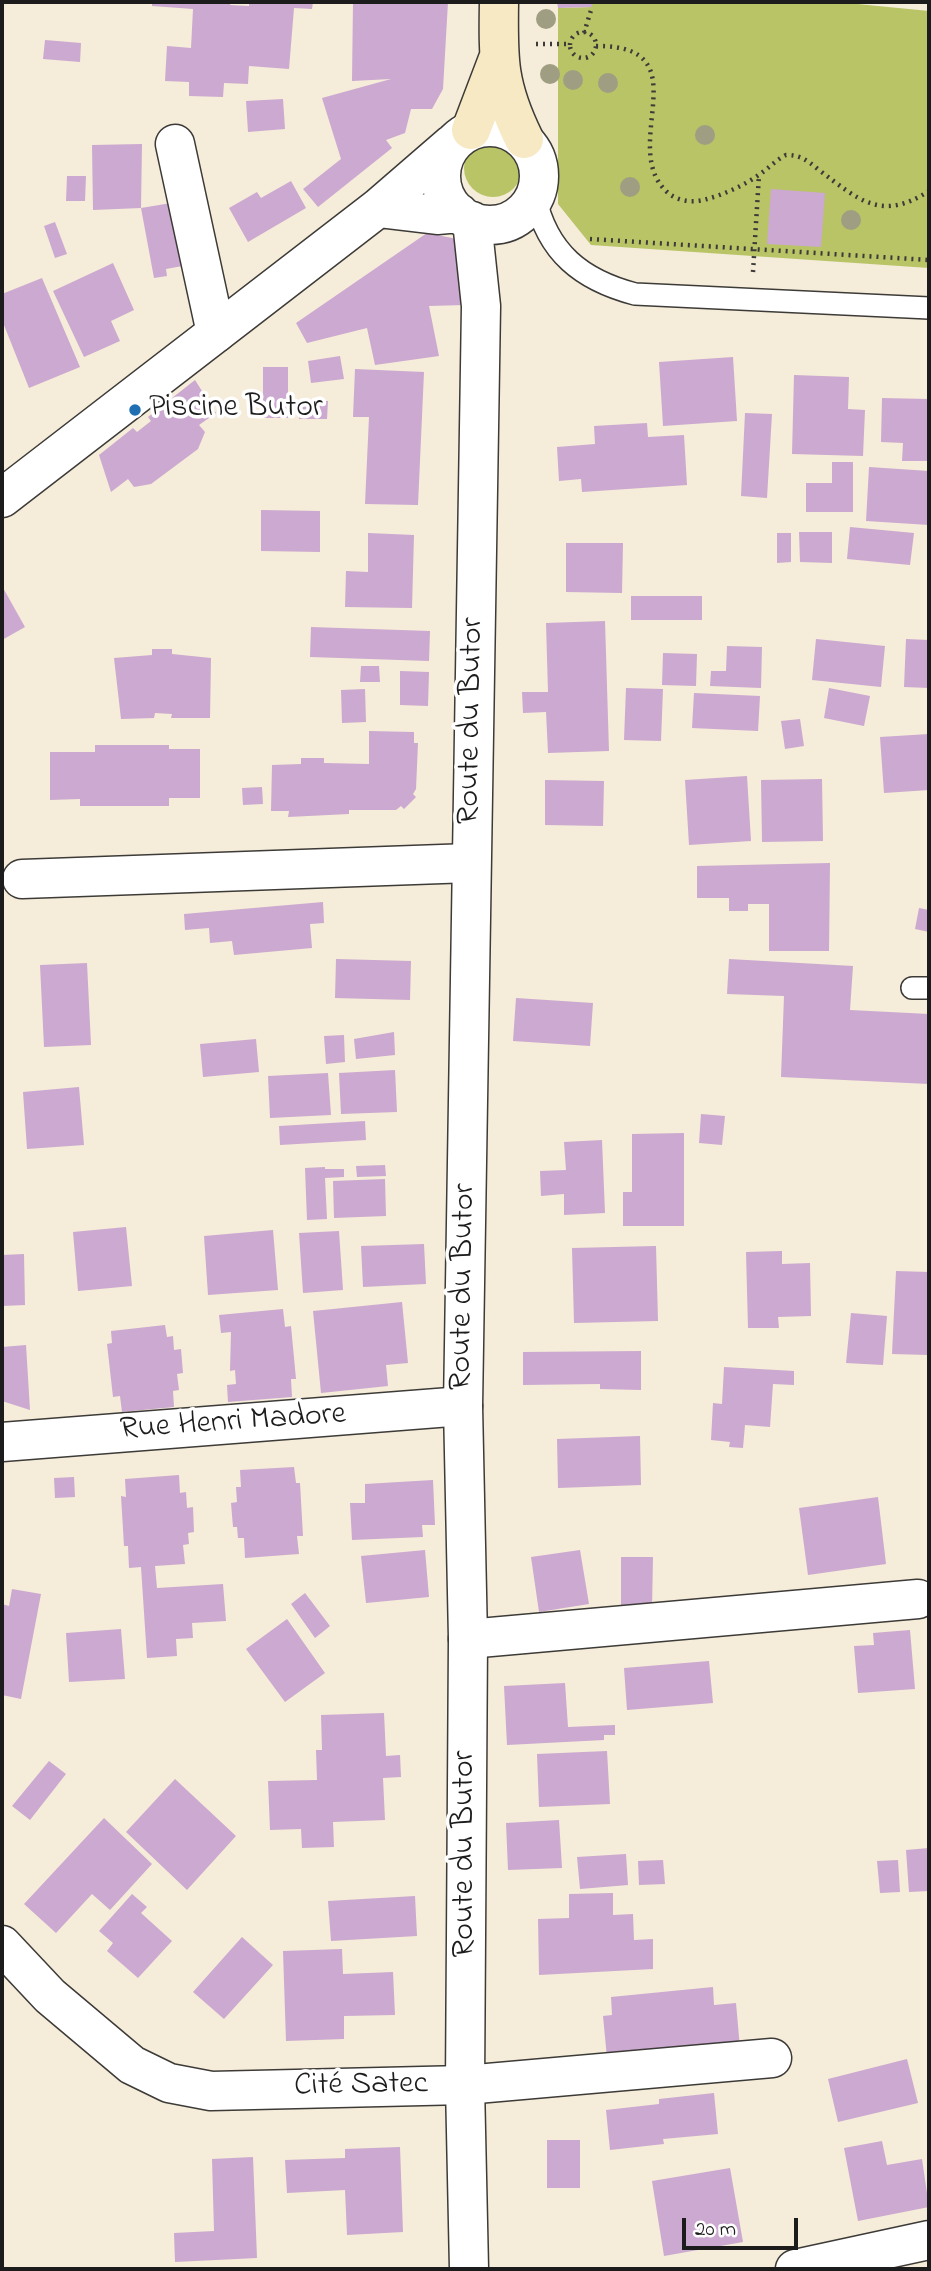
<!DOCTYPE html>
<html>
<head>
<meta charset="utf-8">
<style>
  body { margin:0 }
  #map { position:relative; width:931px; height:2271px; overflow:hidden; background:#f5ecd9; font-family:"Indie Flower",sans-serif }
  canvas { display:block }
  .frame { position:absolute; inset:0; border:4px solid #1c1c1c; pointer-events:none }
  .scale { position:absolute; left:682px; top:2218px; width:116px; height:32px; box-sizing:border-box; border:4px solid #1c1c1c; border-top:0; padding-left:9px; font-size:21px; line-height:24px; white-space:nowrap; color:#1c1c1c; -webkit-text-stroke:5px #fff; paint-order:stroke }
</style>
</head>
<body>
<div id="map">
<canvas width="931" height="2271"></canvas>
<div class="frame"></div>
<div class="scale">20 m</div>
</div>
<script>
const ctx = document.querySelector('canvas').getContext('2d');
ctx.lineJoin = 'round';
function fillPath(path, color) {
  ctx.fillStyle = color;
  ctx.fill(path, 'evenodd');
}
function trace(path, color, width, dash) {
  ctx.strokeStyle = color;
  ctx.lineWidth = width;
  ctx.lineCap = dash ? 'butt' : 'round';
  ctx.setLineDash(dash || []);
  ctx.stroke(path);
}
function label(font, color, halo, rows, align = 'center') {
  ctx.font = font + ' "Indie Flower",sans-serif';
  ctx.lineWidth = 7;
  ctx.setLineDash([]);
  ctx.textBaseline = 'middle';
  ctx.strokeStyle = halo;
  ctx.fillStyle = color;
  for (const [text, x, y, turn = 0] of rows) {
    ctx.save();
    ctx.translate(x, y);
    ctx.rotate((+turn || 0) * Math.PI / 180);
    ctx.textAlign = isNaN(turn) ? turn : align;
    if (halo) ctx.strokeText(text, 0, 0);
    ctx.fillText(text, 0, 0);
    ctx.restore();
  }
}
const green = new Path2D(`
  M592,2H837L929,11V268L591,245L558,204V8L592,7Z
  M464 168a29 29 0 1 1 58 0a29 29 0 1 1-58 0Z`);
const building = new Path2D(`
  M152,2H231L230,5L249,6V2H313L312,9L294,8L289,69L249,66L248,84L224,83L223,97L189,96V82L165,81L167,46L191,48L193,9L152,6Z
  M353,2H448L443,89L432,109H411L405,133L386,140L392,148L318,207L303,189L341,159L322,98L391,79L352,81Z
  M557,2H592V7L558,8Z
  M45,40L81,43L80,62L43,59Z
  M283,99L285,129L248,132L246,101Z
  M142,144L141,208L93,210L92,145Z
  M67,176H86L85,201H66Z
  M291,181L306,208L248,242L229,208L257,192L261,198Z
  M771,189L825,193L821,247L767,244Z
  M177,202L188,265L166,269L167,276L154,278L141,208Z
  M55,222L67,254L55,258L44,226Z
  M427,233L462,240L464,305L429,306L439,356L375,365L367,328L307,343L296,323Z
  M113,263L134,310L111,321L120,341L84,357L53,291Z
  M42,278L80,367L29,388L2,320V294Z
  M340,356L344,379L311,383L308,361Z
  M733,357L737,421L663,426L659,362Z
  M263,367H288V418H263Z
  M355,369L424,372L418,505L365,504L369,417H353Z
  M794,375L849,377L848,409L865,410L863,456L792,454Z
  M195,380L216,413L199,425L205,432L198,449L151,484L134,487L128,479L111,492L99,455L133,428L137,432L151,421L148,417Z
  M882,398L929,399V461H902L903,443L881,442Z
  M299,400L328,401L327,419H299Z
  M745,413L772,414L767,498L741,496Z
  M647,423L648,437L684,435L687,485L582,492L581,479L559,481L557,447L595,444L594,426Z
  M832,462H853V512H806V483H832Z
  M869,467L929,471V525L866,521Z
  M261,510L320,511V552L261,551Z
  M850,527L914,533L910,565L847,559Z
  M799,532H832V563L800,562Z
  M368,533L414,535L412,608L345,607L346,571L368,572Z
  M777,533H791V562L777,563Z
  M566,543H623L622,593L566,592Z
  M2,586L25,627L2,640Z
  M631,596H702V620H631Z
  M605,621L609,751L548,753L546,712L523,713L522,692H548L546,623Z
  M311,627L430,631L429,661L310,657Z
  M816,639L885,646L881,687L812,680Z
  M906,639L929,640V688L904,687Z
  M727,646L762,647L761,688L710,686L711,671H726Z
  M152,649H172V654L211,658L210,718H171L172,714L155,713L154,718L121,719L114,658L152,655Z
  M663,653L697,654L696,686L662,685Z
  M361,666H379L380,682H360Z
  M400,671L429,672L428,706L400,705Z
  M626,688L663,689L661,741L624,740Z
  M829,688L870,696L864,726L824,718Z
  M365,689L366,722L342,723L341,690Z
  M694,693L760,696L758,731L692,728Z
  M800,719L804,746L785,749L781,721Z
  M369,731L414,732V743H418L416,789L413,794L416,797L404,809L401,806L396,810H349V814L288,817L289,811H271L272,765L301,764V758H324V763L369,764Z
  M929,734V790L884,793L880,737Z
  M95,745H169V749H200V798H169V806H80V799L50,800V752H95Z
  M747,776L751,841L689,845L685,780Z
  M822,779L823,841L762,842L761,780Z
  M545,780L604,781L603,826L545,825Z
  M262,787L263,804L243,805L242,788Z
  M830,863L829,951H769V904H748V911H729V898H697V866Z
  M323,902L324,923L310,924L312,948L234,955L232,941L210,943L209,928L185,930L184,914Z
  M919,908L929,910V932L915,929Z
  M336,959L411,961L410,1000L335,998Z
  M729,959L853,966L850,1010L929,1014V1084L781,1077L784,996L727,994Z
  M87,963L91,1045L44,1047L40,965Z
  M516,998L593,1003L590,1046L513,1041Z
  M394,1032L395,1055L356,1059L354,1039Z
  M344,1035L345,1062L326,1064L324,1036Z
  M256,1039L259,1072L203,1077L200,1044Z
  M395,1070L397,1112L341,1114L339,1073Z
  M328,1073L331,1115L270,1118L268,1076Z
  M79,1087L84,1145L27,1149L23,1092Z
  M701,1114L725,1116L722,1145L699,1143Z
  M365,1121L366,1140L280,1145L279,1126Z
  M684,1133V1226H623V1192H632V1134Z
  M602,1140L605,1213L564,1215V1194L541,1196L540,1171L566,1170L564,1142Z
  M385,1165L386,1176L357,1177L356,1166Z
  M325,1167V1169H344V1177L325,1178L327,1219L307,1220L305,1168Z
  M385,1179L386,1216L334,1218L333,1181Z
  M126,1227L132,1286L78,1291L73,1232Z
  M273,1230L278,1290L208,1295L204,1236Z
  M339,1231L343,1290L303,1293L299,1233Z
  M424,1244L426,1284L363,1287L361,1246Z
  M656,1246L658,1321L574,1323L572,1248Z
  M782,1251V1264L810,1263L811,1316L778,1317L779,1328H748L746,1252Z
  M24,1254L25,1305L2,1306V1255Z
  M896,1271L929,1272V1355L892,1354Z
  M402,1302L408,1363L386,1365L388,1386L321,1393L313,1311Z
  M283,1309L285,1327L291,1326L296,1379H291L292,1397L228,1402L227,1385L236,1384L235,1370L230,1371L231,1332L221,1333L219,1315Z
  M851,1313L887,1316L883,1365L846,1363Z
  M165,1325L167,1337L173,1336L174,1350L181,1349L183,1373L177,1374L179,1390L173,1391L174,1407L122,1412L120,1396L113,1397L107,1344L112,1343L111,1331Z
  M26,1345L30,1410L2,1401V1347Z
  M641,1351V1390L600,1389V1384L523,1385V1352Z
  M724,1367L794,1371V1385L773,1384L770,1427L745,1425L743,1448L729,1447L730,1442L711,1440L713,1403L722,1404Z
  M640,1436L641,1485L558,1488L557,1439Z
  M294,1467L296,1483H300L303,1536H297L299,1554L245,1558L244,1538H238L237,1527H233L231,1503L237,1502L236,1487H241L240,1470Z
  M179,1475L180,1493L186,1492L187,1508L193,1507L194,1532L188,1533L189,1544L183,1545L185,1564L155,1566L157,1588L223,1584L226,1621L192,1623L193,1638L176,1639L177,1656L147,1658L141,1567L129,1568L128,1546H124L121,1496L126,1497L125,1479Z
  M74,1477L75,1497L55,1498L54,1478Z
  M433,1480L435,1525H422L423,1537L352,1540L350,1503H365V1484Z
  M878,1497L886,1564L808,1575L799,1508Z
  M425,1550L429,1597L366,1603L361,1556Z
  M580,1550L589,1604L539,1612L531,1557Z
  M621,1557H653L652,1609H621Z
  M12,1589L41,1594L21,1699L2,1695V1604L9,1606Z
  M305,1593L330,1626L315,1638L291,1604Z
  M287,1619L325,1673L285,1702L246,1649Z
  M121,1629L125,1679L69,1682L66,1633Z
  M910,1630L915,1689L858,1693L854,1646L874,1645L873,1633Z
  M709,1661L713,1703L627,1710L624,1668Z
  M565,1683L568,1727L615,1725V1735H604V1740L507,1745L504,1686Z
  M384,1713L386,1756L400,1755L401,1777L383,1778L385,1820L333,1822L334,1847L302,1848L301,1829L270,1830L268,1781L317,1780L316,1750H322L321,1715Z
  M607,1751L610,1804L539,1807L537,1754Z
  M49,1761L66,1774L30,1820L12,1806Z
  M175,1779L236,1836L187,1890L126,1832Z
  M104,1818L152,1864L110,1910L92,1894L56,1933L24,1904Z
  M559,1820L562,1868L508,1870L506,1823Z
  M929,1848V1891L909,1892L906,1850Z
  M626,1854L628,1885L580,1889L577,1857Z
  M663,1860L665,1884L639,1885L638,1861Z
  M898,1860L900,1892L880,1893L877,1861Z
  M613,1893V1915L633,1914L634,1940L653,1939V1969L539,1975L538,1919L569,1918V1894Z
  M132,1894L147,1907L141,1913L172,1941L138,1978L107,1951L113,1943L99,1931Z
  M415,1896L417,1936L331,1941L328,1901Z
  M242,1937L273,1965L224,2019L193,1992Z
  M342,1949L343,1974L393,1972L395,2015L344,2016V2039L286,2041L283,1951Z
  M713,1987L714,2005L736,2003L741,2059L607,2058L603,2016L612,2015L611,1997Z
  M907,2059L918,2103L838,2122L828,2079Z
  M714,2093L718,2134L663,2139L664,2144L610,2150L606,2110L659,2104V2099Z
  M547,2140H580V2188H547Z
  M882,2141L887,2165L922,2159L929,2207L858,2221L844,2148Z
  M400,2147L403,2232L347,2235L345,2190L287,2193L285,2160L345,2158V2149Z
  M253,2157L257,2258L175,2262L174,2233L214,2231L212,2159Z
  M730,2168L743,2242L664,2256L652,2181Z`);
const path = new Path2D(`
  M570 45a13 13 0 1 1 26 0a13 13 0 1 1-26 0Z
  M584,33L592,7
  M536,44H570
  M596,46C704,45 617,146 667,192C678,202 694,203 707,199C725,194 745,185 760,174C769,168 776,160 786,155C801,155 808,161 819,170C859,200 881,222 929,191
  M590,239L929,260
  M753,272L759,175`);
const service = new Path2D(`
  M535,196C547,253 582,280 635,294L929,308
  M912,988H929`);
const minor = new Path2D(`
  M175,144L216,333
  M22,879L470,863
  M2,1442L463,1406
  M468,1639L918,1599
  M2,1945L50,1996L132,2065L169,2083L211,2091L465,2085L772,2058
  M795,2269L929,2240`);
const tertiary = new Path2D(`
  M441 176a49 49 0 1 1 98 0a49 49 0 1 1-98 0Z
  M378,208L437,215L459,213
  M2,498L378,208L452,144
  M469,2269L465,2085L468,1639L463,1406L481,306L472,221`);
const secondary = new Path2D(`
  M499,2C498,60 498,86 524,139
  M471,130L498,59`);
const trees = [
  [546,19],
  [550,74],
  [573,80],
  [608,83],
  [705,135],
  [630,187],
  [851,220]
];
const markers = [
  [135,410,7,"#1f6fb2"]
];
const poiNames = [
  ["Piscine Butor",149,410]
];
const streetNames = [
  ["Route du Butor",473,721,-89],
  ["Route du Butor",465,1287,-89],
  ["Rue Henri Madore",233,1424,-4],
  ["Route du Butor",467,1854,-90],
  ["Cité Satec",361,2087,-1]
];
fillPath(green, '#b8c466');
fillPath(building, '#cca9d0');
trace(service, '#3d3b38', 24);
trace(minor, '#3d3b38', 41);
trace(tertiary, '#3d3b38', 41);
trace(secondary, '#3d3b38', 41);
trace(path, '#3d3b38', 4.5, [2, 5]);
trace(service, '#fff', 21);
trace(minor, '#fff', 38);
trace(tertiary, '#fff', 38);
trace(secondary, '#f7e9c3', 38);
ctx.fillStyle = '#a09e82';
for (const [x, y] of trees) {
  ctx.beginPath();
  ctx.arc(x, y, 10, 0, 2 * Math.PI);
  ctx.fill();
}
for (const [x, y, r, color] of markers) {
  const dot = new Path2D();
  dot.arc(x, y, r, 0, 2 * Math.PI);
  ctx.fillStyle = color;
  ctx.fill(dot);
  trace(dot, '#fff', 2.5);
}
label('32px', '#1c1c1c', '#fff', poiNames, 'left');
label('32px', '#1c1c1c', '#fff', streetNames);
</script>
</body>
</html>
